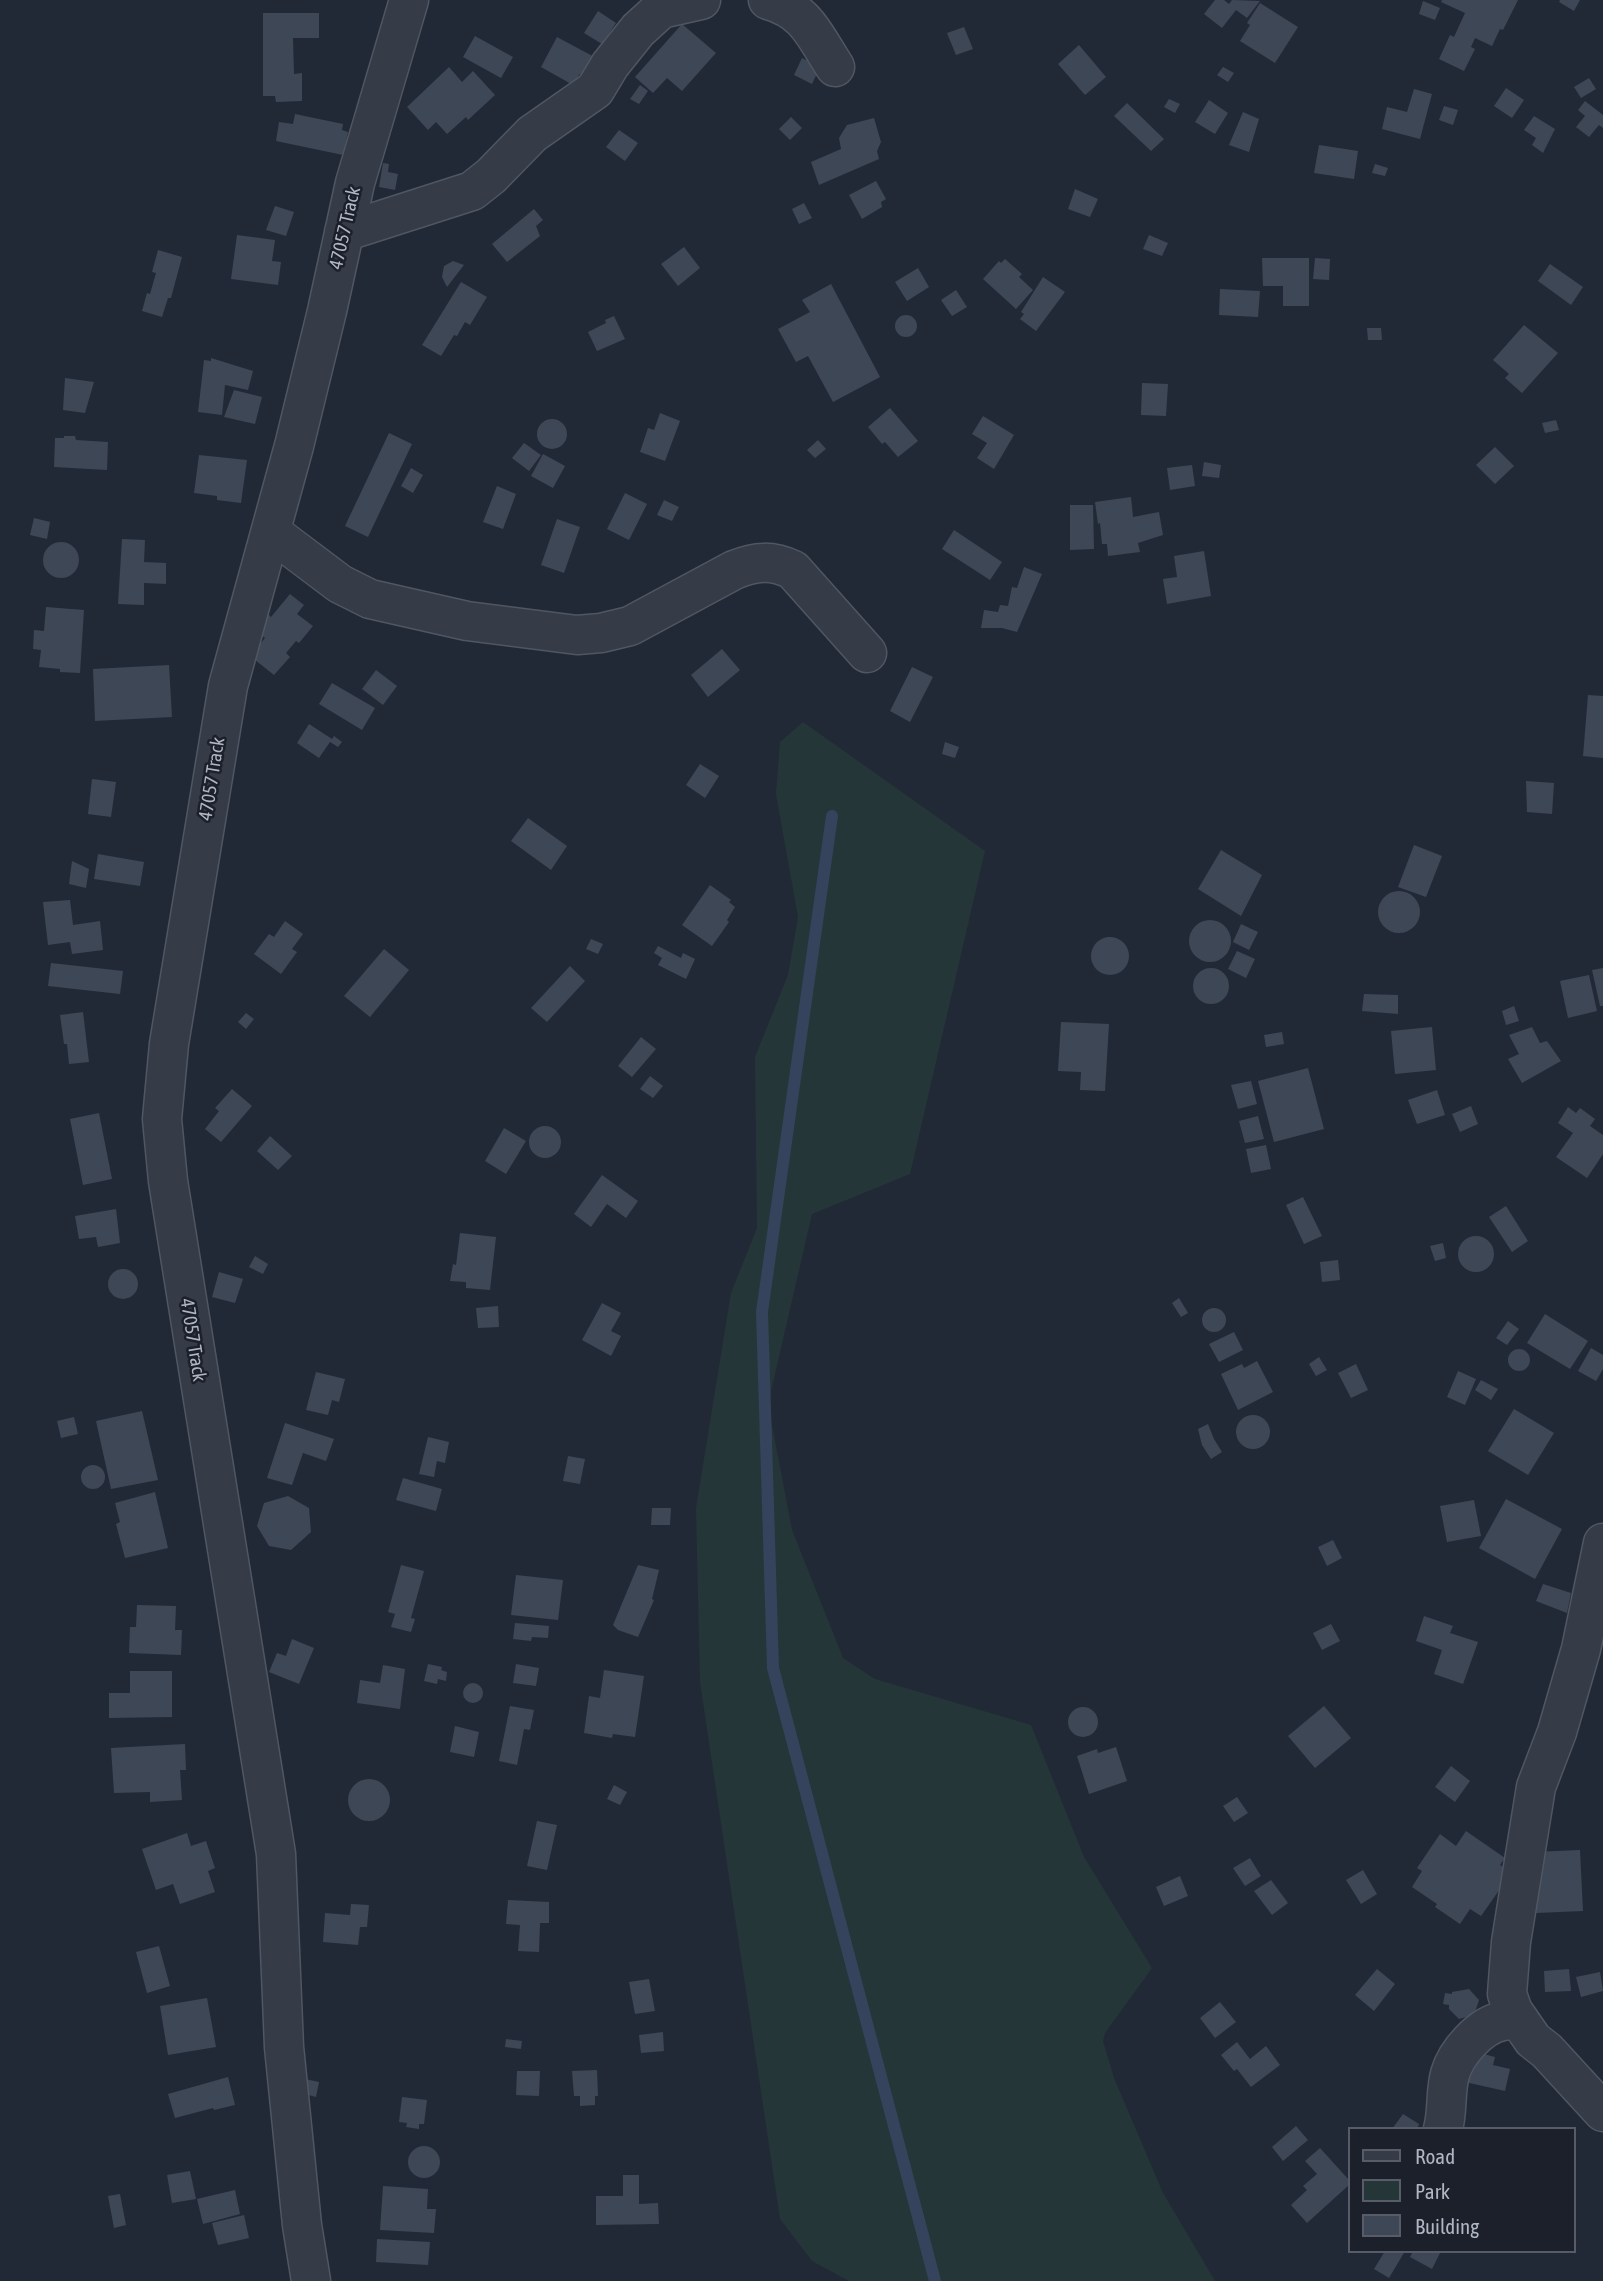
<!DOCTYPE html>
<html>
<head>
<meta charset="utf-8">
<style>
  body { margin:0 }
  #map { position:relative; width:1603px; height:2281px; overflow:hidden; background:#222936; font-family:"Asap Condensed",sans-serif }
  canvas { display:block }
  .legend { position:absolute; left:1348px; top:2127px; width:228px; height:126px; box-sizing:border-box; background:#1b202b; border:2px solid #575c68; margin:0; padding:9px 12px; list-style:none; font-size:21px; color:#b0b6c3 }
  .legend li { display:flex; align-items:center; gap:14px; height:35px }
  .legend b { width:35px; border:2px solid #575c68 }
</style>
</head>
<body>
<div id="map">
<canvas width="1603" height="2281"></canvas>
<ul class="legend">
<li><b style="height:9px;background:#353b47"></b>Road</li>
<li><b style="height:19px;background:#253638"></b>Park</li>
<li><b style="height:19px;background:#3e4756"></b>Building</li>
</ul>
</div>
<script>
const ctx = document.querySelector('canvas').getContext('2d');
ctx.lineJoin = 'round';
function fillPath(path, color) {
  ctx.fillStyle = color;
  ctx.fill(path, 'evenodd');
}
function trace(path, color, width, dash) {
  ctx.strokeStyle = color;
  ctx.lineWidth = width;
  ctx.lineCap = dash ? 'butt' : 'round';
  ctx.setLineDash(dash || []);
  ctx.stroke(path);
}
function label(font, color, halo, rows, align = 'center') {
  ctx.font = font + ' "Asap Condensed",sans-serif';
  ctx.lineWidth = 5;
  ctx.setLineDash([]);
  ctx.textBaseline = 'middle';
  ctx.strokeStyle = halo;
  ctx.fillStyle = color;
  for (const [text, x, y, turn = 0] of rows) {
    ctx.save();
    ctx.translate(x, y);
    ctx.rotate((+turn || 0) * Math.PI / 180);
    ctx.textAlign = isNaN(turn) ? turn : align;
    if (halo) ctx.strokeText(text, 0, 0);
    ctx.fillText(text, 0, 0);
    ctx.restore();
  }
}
const green = new Path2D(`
  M803,722L985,851L910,1174L812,1214L768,1404L792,1530L843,1658L875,1679L1031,1725L1084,1857L1152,1968L1105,2033L1103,2041L1114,2078L1163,2193L1215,2281H849L812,2261L780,2219L700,1682L696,1508L731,1293L757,1228L755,1057L788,975L798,917L776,794L780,742Z`);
const stream = new Path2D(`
  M832,816L762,1312L773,1668L935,2281`);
const building = new Path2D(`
  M1215,0H1224L1229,4L1232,0L1260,1L1247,18L1236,10L1222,28L1204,14Z
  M1442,0H1518L1503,30L1500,29L1492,46L1475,38L1471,47L1475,49L1464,71L1439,59L1450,35L1454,37L1465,13L1441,2Z
  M1560,0H1580L1574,11L1559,2Z
  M1423,1L1440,8L1435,20L1419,14Z
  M1260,3L1298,27L1275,63L1240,41L1250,25L1247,23Z
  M598,11L616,23L602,44L584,33Z
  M263,13H319V38H293L294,74L302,73V101L276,102L275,96H263Z
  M682,24L716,53L682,91L667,78L653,93L635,77Z
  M964,27L973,49L956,55L947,33Z
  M475,36L513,57L501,78L463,57Z
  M557,37L598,59L587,78L580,74L573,85L541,67Z
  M1079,45L1106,77L1085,95L1058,64Z
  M802,58L820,67L812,84L794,75Z
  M449,67L462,82L473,71L495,95L468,120L466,117L447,134L436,122L428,130L407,107Z
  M1223,67L1234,73L1228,82L1217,75Z
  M1589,78L1596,89L1581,98L1574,87Z
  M640,85L648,91L639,104L630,99Z
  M1506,88L1524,100L1512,118L1494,106Z
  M1414,89L1432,94L1420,139L1382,129L1387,107L1407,112Z
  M1169,99L1180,104L1175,113L1164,107Z
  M1209,100L1228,113L1215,134L1195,122Z
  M1585,101L1603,115V128L1599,125L1589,137L1576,127L1585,116L1578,110Z
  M1127,103L1164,139L1151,151L1114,116Z
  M1444,106L1458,110L1453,125L1439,120Z
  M1243,112L1259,119L1249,152L1229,145Z
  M295,114L343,124L342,130L348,132L343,155L276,141L279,122L293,124Z
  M1534,116L1555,129L1543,153L1532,145L1536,138L1524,130Z
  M791,117L802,128L790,140L779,129Z
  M874,118L881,142L877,151L879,159L819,185L811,162L841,149L839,138L847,125Z
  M619,130L638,143L625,161L606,147Z
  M1319,145L1358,151L1354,179L1314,173Z
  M383,163L389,164L388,172L398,174L395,190L379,187Z
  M1375,164L1388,168L1385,176L1372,173Z
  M876,181L886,199L881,202L882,207L862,219L849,195Z
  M1075,189L1098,199L1090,217L1068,209Z
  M804,203L812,218L799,224L792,209Z
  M275,206L294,212L286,236L266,230Z
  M534,209L543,220L536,226L540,236L507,262L492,244Z
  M237,235L275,240L272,261L281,262L278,285L231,279Z
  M1149,235L1168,243L1162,256L1143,249Z
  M684,247L700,268L678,286L661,264Z
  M158,250L182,257L171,298H168L162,317L142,311L147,293L150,294L156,273L152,272Z
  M1262,258H1309V306H1283V286H1263Z
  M1315,258L1330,259L1329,280L1313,279Z
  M1005,259L1022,274L1019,277L1033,290L1016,309L983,279L999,261L1001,263Z
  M453,261L464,265L447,287L442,277L444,266Z
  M1550,264L1583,287L1571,305L1538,281Z
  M918,268L929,287L907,301L895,282Z
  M1043,277L1065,292L1036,331L1020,319L1024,314L1021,312Z
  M461,282L487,297L470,325L465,322L457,336L454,335L441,356L422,345Z
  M831,284L880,377L833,402L808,356L796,362L778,329L810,312L802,300Z
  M1220,289L1260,291L1258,317L1219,315Z
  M956,290L967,307L952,316L941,300Z
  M895 326a11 11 0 1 1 22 0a11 11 0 1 1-22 0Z
  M614,316L625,339L597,351L588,332L606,323L605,320Z
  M1524,325L1558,353L1522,393L1505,378L1509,374L1493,360Z
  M1367,328H1381L1382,340H1368Z
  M211,358L253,371L248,390L225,385L222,415L198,412L204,360L211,361Z
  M65,378L94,382L85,413L63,410Z
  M1142,383L1168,384L1166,416L1141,415Z
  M234,390L262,397L255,424L224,417Z
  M890,408L918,441L898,457L885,442L882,444L868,427Z
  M660,413L680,421L665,461L640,452L648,428L654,430Z
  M983,416L1014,435L994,469L977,458L987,443L972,434Z
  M537 434a15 15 0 1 1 30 0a15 15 0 1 1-30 0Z
  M1556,420L1559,430L1545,433L1542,423Z
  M389,433L412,444L368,537L345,526Z
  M64,436H75L76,440L108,442L107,470L54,467L55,438H64Z
  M818,440L826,449L815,458L807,450Z
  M524,443L541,455L529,471L512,458Z
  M1495,447L1514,466L1495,484L1476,465Z
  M543,454L565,466L553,488L531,476Z
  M199,455L247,460L241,503L217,500V496L194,493Z
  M1204,462L1221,465L1219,478L1202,476Z
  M1192,465L1195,486L1170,490L1167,468Z
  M411,468L423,475L413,493L401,486Z
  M497,486L516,494L503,529L483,522Z
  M625,493L647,504L629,540L607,529Z
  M1131,497L1133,517L1159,512L1163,535L1138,543L1140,552L1108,556L1107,544H1102L1100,523L1098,524L1095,502Z
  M664,500L679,507L672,521L657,515Z
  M1070,505H1093L1094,549L1070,550Z
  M34,518L50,522L47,539L30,535Z
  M557,519L580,527L564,573L541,565Z
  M954,530L1002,562L990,580L942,549Z
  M122,539L145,540L144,562L166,563V584L144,583V605L118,604Z
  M43 560a18 18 0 1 1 36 0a18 18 0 1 1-36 0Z
  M1204,551L1211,596L1167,604L1163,579L1177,577L1174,556Z
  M1024,567L1042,574L1017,632L1002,628H981L984,610L998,612L1000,605L1008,606L1012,587L1017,588Z
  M290,594L304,605L297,614L313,626L299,643L296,641L286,653L290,657L274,675L250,656L265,638L250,627L264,610L271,617Z
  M46,607L84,610L80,673L60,672V669L39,667L41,650L33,649L34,630L44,631Z
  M722,649L740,670L708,697L691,675Z
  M169,665L172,717L95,721L93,669Z
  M912,667L933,677L910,722L890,711Z
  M376,670L397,686L383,705L362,689Z
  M332,683L375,708L362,730L319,704Z
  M1588,695L1603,696V758L1583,756Z
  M309,724L332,739L334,736L342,742L338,747L330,742L319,758L297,743Z
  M945,742L959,747L955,758L942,754Z
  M700,764L719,776L705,798L686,785Z
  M92,779L116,782L111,817L88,814Z
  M1526,781L1554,783L1552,814L1527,812Z
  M528,818L567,846L551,870L511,841Z
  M1414,845L1442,856L1426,897L1398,887Z
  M1221,850L1262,875L1241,916L1198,889Z
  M98,854L144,862L140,886L94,879Z
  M72,861L89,869L86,888L69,884Z
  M710,885L731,900L729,902L735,907L727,920L729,922L712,946L682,925Z
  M1378 912a21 21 0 1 1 42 0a21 21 0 1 1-42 0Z
  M70,900L73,925L100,921L103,950L72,954L70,942L48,945L43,902Z
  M1189 941a21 21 0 1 1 42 0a21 21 0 1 1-42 0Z
  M285,921L303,934L292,949L297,952L281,974L254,954L269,934L274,937Z
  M1241,924L1258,932L1249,950L1233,942Z
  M1091 956a19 19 0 1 1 38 0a19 19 0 1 1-38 0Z
  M591,939L603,944L598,954L586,949Z
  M658,946L681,958L683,953L695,959L686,979L658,965L662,958L654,953Z
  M384,949L409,970L370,1017L344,996Z
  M1237,951L1255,959L1246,978L1228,969Z
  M51,963L123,971L120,994L48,986Z
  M570,966L585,981L547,1022L531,1008Z
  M1193 986a18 18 0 1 1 36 0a18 18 0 1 1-36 0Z
  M1603,968V1006H1600L1592,970Z
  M1589,975L1597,1011L1568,1018L1560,981Z
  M1364,994L1398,995V1014L1362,1011Z
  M1514,1006L1519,1021L1506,1025L1502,1011Z
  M83,1012L89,1062L69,1064L67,1044H64L60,1015Z
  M246,1013L254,1019L246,1029L238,1022Z
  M1061,1022L1109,1024L1105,1091L1080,1090L1081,1072L1058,1071Z
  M1432,1027L1436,1070L1395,1074L1391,1031Z
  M1532,1027L1540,1043L1547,1041L1561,1061L1522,1083L1508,1059L1519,1054L1509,1035Z
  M1282,1032L1284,1044L1266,1047L1264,1035Z
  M641,1037L656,1049L632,1077L618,1066Z
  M1308,1068L1324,1129L1274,1142L1258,1081Z
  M650,1076L663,1086L653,1098L640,1089Z
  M1251,1081L1257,1104L1238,1109L1231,1085Z
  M232,1089L252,1106L221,1142L205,1129L219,1111L215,1108Z
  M1437,1090L1445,1115L1417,1124L1408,1100Z
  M1471,1106L1478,1124L1460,1132L1452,1114Z
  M1568,1107L1576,1113L1580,1108L1595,1119L1590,1126L1603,1135V1154L1587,1178L1556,1157L1573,1133L1558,1123Z
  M99,1113L112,1179L83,1185L70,1119Z
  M1258,1116L1264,1139L1245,1143L1239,1121Z
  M529 1142a16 16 0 1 1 32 0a16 16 0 1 1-32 0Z
  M504,1128L526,1141L506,1174L485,1161Z
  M270,1136L292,1156L278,1170L257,1151Z
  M1266,1145L1271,1169L1251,1173L1246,1149Z
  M602,1175L638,1201L626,1218L607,1204L591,1227L574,1214Z
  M1303,1197L1322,1236L1304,1244L1286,1205Z
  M1506,1206L1528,1241L1512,1252L1489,1217Z
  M116,1209L120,1243L98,1247L96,1237L79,1239L75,1216Z
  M460,1233L496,1237L490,1290L466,1288V1282L450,1281L453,1264L456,1265Z
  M1458 1254a18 18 0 1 1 36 0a18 18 0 1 1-36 0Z
  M1443,1243L1446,1258L1435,1261L1430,1246Z
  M255,1256L268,1264L263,1274L249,1267Z
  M1338,1260L1340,1280L1322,1282L1320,1262Z
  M108 1284a15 15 0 1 1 30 0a15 15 0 1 1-30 0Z
  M219,1272L243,1279L235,1303L212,1297Z
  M1179,1298L1188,1313L1181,1317L1172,1303Z
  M602,1303L621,1313L611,1331L621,1336L611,1356L582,1340Z
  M498,1306L499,1327L478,1328L476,1308Z
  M1202 1320a12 12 0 1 1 24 0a12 12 0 1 1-24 0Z
  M1545,1314L1588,1341L1570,1369L1527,1343Z
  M1508,1321L1519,1329L1507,1345L1496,1338Z
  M1234,1332L1243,1350L1219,1362L1209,1344Z
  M1591,1348L1603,1355V1369L1596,1381L1578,1371Z
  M1508 1360a11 11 0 1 1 22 0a11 11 0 1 1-22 0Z
  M1319,1357L1327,1370L1316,1376L1309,1364Z
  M1257,1361L1273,1392L1238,1410L1221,1374L1242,1364L1244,1368Z
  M1356,1364L1368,1390L1351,1398L1338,1373Z
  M1458,1371L1476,1379L1465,1405L1447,1397Z
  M316,1372L345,1379L339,1402L332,1400L328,1415L306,1410Z
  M1481,1380L1498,1389L1491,1400L1475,1390Z
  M1514,1409L1554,1433L1528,1475L1488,1451Z
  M142,1411L158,1480L111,1489L96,1421Z
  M1236 1432a17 17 0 1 1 34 0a17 17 0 1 1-34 0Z
  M74,1417L78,1434L61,1438L57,1421Z
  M285,1423L334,1439L326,1461L303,1453L292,1485L267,1478Z
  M1208,1424L1214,1439L1222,1452L1211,1459L1202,1445L1198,1429Z
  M428,1437L449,1442L445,1463L437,1461L434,1477L419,1474Z
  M568,1456L585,1459L580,1484L563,1481Z
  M81 1477a12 12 0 1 1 24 0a12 12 0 1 1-24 0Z
  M403,1478L442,1489L436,1511L396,1500Z
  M155,1492L168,1548L125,1558L116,1524L120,1522L115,1503Z
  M288,1496L309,1508L311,1532L291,1550L269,1546L257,1526L264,1503Z
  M1506,1499L1562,1529L1535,1579L1479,1548Z
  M1474,1500L1481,1536L1447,1542L1440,1506Z
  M652,1508H671L670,1525H651Z
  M1333,1540L1342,1558L1327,1566L1318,1547Z
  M401,1565L424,1571L411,1618L415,1619L411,1632L391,1627L395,1614L388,1612Z
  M638,1565L659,1570L652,1599L654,1600L638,1637L618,1630L613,1625Z
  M516,1575L563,1580L558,1620L511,1615Z
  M1543,1584L1571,1593L1567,1613L1536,1601Z
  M137,1605L176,1606L175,1630H182L181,1655L129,1653L130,1627H136Z
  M1424,1616L1453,1626L1450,1633L1478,1642L1463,1684L1434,1674L1442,1650L1416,1641Z
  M515,1623L549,1626L548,1638L532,1637L531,1641L513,1639Z
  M1331,1624L1340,1641L1322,1650L1313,1633Z
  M292,1639L314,1648L299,1684L269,1672L277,1653L286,1656Z
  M428,1664L442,1667L441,1670L447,1672L446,1681L438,1679L437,1684L424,1681Z
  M516,1664L539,1668L536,1686L513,1683Z
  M383,1665L405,1669L400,1709L357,1703L360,1680L380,1683Z
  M604,1670L644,1676L635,1737L613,1734L612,1738L584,1733L589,1696L600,1698Z
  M130,1671H172V1717L109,1718V1693H130Z
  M463 1693a10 10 0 1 1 20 0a10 10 0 1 1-20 0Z
  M510,1706L534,1710L530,1730L524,1729L517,1765L499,1761Z
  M1324,1706L1351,1738L1315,1768L1288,1736Z
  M1068 1722a15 15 0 1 1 30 0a15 15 0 1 1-30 0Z
  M455,1726L479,1732L474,1757L450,1752Z
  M185,1744L186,1770H180L182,1800L150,1802V1792L114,1793L111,1748Z
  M1116,1747L1127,1781L1089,1794L1077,1756L1097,1749L1098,1753Z
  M1451,1766L1470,1781L1455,1802L1435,1787Z
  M348 1800a21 21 0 1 1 42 0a21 21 0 1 1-42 0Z
  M614,1785L627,1792L620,1805L607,1799Z
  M1237,1797L1248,1813L1234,1822L1223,1806Z
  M537,1821L557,1825L547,1870L527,1866Z
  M1466,1831L1505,1858L1500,1865L1512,1872L1481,1916L1470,1909L1460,1924L1435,1907L1437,1904L1412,1887L1422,1871L1417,1868L1440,1834L1456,1846Z
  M187,1833L191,1846L206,1841L215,1868L208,1871L215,1892L180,1904L173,1884L156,1890L142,1849Z
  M1580,1850L1583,1911L1536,1913L1533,1852Z
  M1250,1858L1261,1876L1245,1886L1233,1868Z
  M1363,1870L1377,1894L1361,1904L1346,1880Z
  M1180,1876L1188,1896L1164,1906L1156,1887Z
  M1271,1880L1288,1903L1272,1915L1254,1891Z
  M508,1900L549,1902V1923H540L539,1952L518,1951L520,1925L506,1924Z
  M351,1904L369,1905L367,1927H360L358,1945L323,1942L325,1913L350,1915Z
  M159,1946L170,1986L147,1993L136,1952Z
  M1377,1969L1395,1984L1374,2011L1355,1995Z
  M1569,1969L1571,1991L1545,1992L1544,1971Z
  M1600,1972L1603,1991L1581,1997L1576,1977Z
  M649,1979L655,2011L635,2014L629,1982Z
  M1469,1989L1479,2000L1474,2015L1459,2019L1449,2009V2005L1443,2004L1445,1993L1452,1994V1992Z
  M207,1998L216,2047L168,2055L160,2006Z
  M1220,2002L1236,2022L1215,2038L1200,2018Z
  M663,2032L664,2051L641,2053L639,2035Z
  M506,2039L522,2041L521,2049L505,2047Z
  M1237,2042L1250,2059L1266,2046L1280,2065L1251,2087L1237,2069L1234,2071L1221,2055Z
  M1472,2051L1495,2057L1493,2065L1510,2069L1505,2091L1465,2082Z
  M597,2070L598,2096H595V2105L580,2106V2096H574L572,2071Z
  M517,2071H540L539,2096L516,2095Z
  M228,2077L235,2105L214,2110L213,2108L175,2118L168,2094Z
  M305,2079L319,2082L316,2097L301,2093Z
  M402,2097L427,2100L424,2124H419V2129L406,2127L407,2123L399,2122Z
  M1403,2114L1419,2124L1417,2129H1392Z
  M1296,2126L1308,2140L1283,2161L1272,2147Z
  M408 2162a16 16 0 1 1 32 0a16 16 0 1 1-32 0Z
  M1320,2148L1349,2180V2185L1307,2223L1291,2205L1307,2190L1303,2186L1317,2174L1305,2161Z
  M190,2171L196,2199L172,2203L167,2175Z
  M623,2175H639V2204L658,2203L659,2224L596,2225V2196H623Z
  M383,2186L428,2189L427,2209H436L434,2233L380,2230Z
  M235,2190L240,2214L203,2224L197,2199Z
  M120,2194L126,2225L114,2228L108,2196Z
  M244,2215L249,2238L218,2245L212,2223Z
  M377,2239L430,2242L428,2265L376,2262Z
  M1385,2251H1405L1389,2278L1374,2269Z
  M1413,2251H1441L1432,2269L1410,2257Z`);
const minor = new Path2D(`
  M768,0C807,11 814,35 835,67
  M344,232L472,191L491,176L532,134L595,90L610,65L638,30L661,9L701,0
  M271,532L340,584L370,599L467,621L577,635L601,633L630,626L734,570C756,561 772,560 793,570L867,653
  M1603,1543L1581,1649L1557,1732L1536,1787L1511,1942L1507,1994L1513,2011L1533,2040L1547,2051L1603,2112
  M1443,2129C1448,2111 1445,2092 1450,2074C1456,2053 1480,2025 1503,2021C1508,2020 1514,2021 1519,2021
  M311,2281L302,2225L284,2047L276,1854L168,1181L162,1119L169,1044L228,686L294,446L327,311L355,183L409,0`);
const streetNames = [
  ["47057 Track",345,228,-77],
  ["47057 Track",212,779,-81],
  ["47057 Track",193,1340,81]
];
fillPath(green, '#253638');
trace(stream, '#36435d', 12);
fillPath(building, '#3e4756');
trace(minor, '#505662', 41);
trace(minor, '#353b47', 38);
label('19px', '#b0b6c3', '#1b202b', streetNames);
</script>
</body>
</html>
